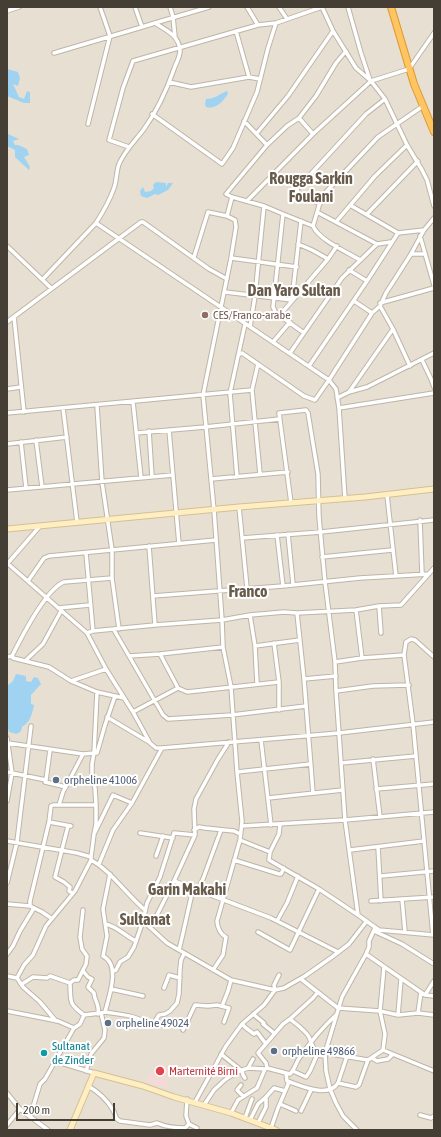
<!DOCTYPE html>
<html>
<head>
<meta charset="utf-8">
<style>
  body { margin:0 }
  #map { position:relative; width:441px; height:1137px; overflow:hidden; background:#f3eee4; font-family:"Asap Condensed",sans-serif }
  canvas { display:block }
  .frame { position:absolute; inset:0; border:8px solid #453e34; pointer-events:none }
  .scale { position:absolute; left:16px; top:1103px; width:99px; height:18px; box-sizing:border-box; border:2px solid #453e34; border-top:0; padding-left:5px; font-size:12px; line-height:14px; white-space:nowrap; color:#453e34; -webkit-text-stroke:3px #fff; paint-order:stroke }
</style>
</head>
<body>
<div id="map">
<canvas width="441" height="1137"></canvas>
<div class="frame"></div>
<div class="scale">200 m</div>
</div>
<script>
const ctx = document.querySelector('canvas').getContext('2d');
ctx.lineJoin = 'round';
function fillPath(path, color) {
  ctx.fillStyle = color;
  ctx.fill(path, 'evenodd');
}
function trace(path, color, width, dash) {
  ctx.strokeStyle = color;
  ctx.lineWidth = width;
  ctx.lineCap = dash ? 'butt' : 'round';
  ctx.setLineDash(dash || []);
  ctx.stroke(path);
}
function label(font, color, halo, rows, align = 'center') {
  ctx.font = font + ' "Asap Condensed",sans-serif';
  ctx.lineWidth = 4;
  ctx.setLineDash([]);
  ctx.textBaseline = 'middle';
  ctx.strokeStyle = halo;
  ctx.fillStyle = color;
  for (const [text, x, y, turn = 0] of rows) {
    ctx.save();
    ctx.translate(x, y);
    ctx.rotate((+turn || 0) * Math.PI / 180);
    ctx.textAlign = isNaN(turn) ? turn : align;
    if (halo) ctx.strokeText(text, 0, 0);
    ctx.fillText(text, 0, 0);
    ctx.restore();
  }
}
const residential = new Path2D(`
  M7,7H434V1130H7Z`);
const medical = new Path2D(`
  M160,1063L168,1066L166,1077L169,1078L165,1088L145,1081Z`);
const water = new Path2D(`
  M7,69L18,72L20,78L18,86L13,84L19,97L24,99L27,91L30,92V103H24L7,96Z
  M227,91L228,94C223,101 216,110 206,107L205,104L206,99C215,99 219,94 227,91Z
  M8,134L19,139L13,141L15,145H18L27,149L29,155L24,157L30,167L29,170L15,157V150L7,146Z
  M156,182L166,183V187L168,183H173L168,190L158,195L155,194L147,198L141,196L140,191L143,187L145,192L151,191L154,188L153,185Z
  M16,674L26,676V681L31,682L34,677L38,678L41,684L31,695V704L34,705C32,715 30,722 22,727L21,731L17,734L9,732L7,724V686L13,681Z`);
const street = new Path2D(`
  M170,7L173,17L175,37
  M247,7L258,25
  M279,7L287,19
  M322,7L333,31L356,68L371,81L385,99L407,145L422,170L427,180L434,206
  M348,7L361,53L370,80
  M7,11L19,7
  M155,23L209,7
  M236,31L249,77
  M54,53L142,27
  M169,82L191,87L249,77L260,79
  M152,114L222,164L233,148L257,92L268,48L276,23L322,7
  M299,118L313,134
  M244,121L267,145
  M88,124L110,36L100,7
  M257,133L288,96L333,31
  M129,147L109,140L123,88L133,61L258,25L276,23
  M248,200L313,134L371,81L409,69L434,33
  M320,204L298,193L297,189L366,114L385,99
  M350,205L398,233L424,230
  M317,212L377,244L391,242
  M283,214L273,307L276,313L304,333
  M367,214L418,161
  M227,216L232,197
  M336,222L375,176L407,145
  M96,223L329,380L336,389L339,408
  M313,226L283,214L264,206L232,197L226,194L267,145L287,126L299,118L316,96L336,63L346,51
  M420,236L434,285
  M298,244L312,250L328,259
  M7,246L51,288
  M411,254H424
  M194,257L208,212L227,216L235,220L236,227L231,258L203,395L214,510L222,620L223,647L231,687L237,772L242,821L240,840L217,921C217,927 221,935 226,937L223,955L213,970
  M231,258L297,267
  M360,260C347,252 319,240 313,226L321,199L326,192L378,137L423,106
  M349,270L367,281
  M43,279L96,223C103,212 110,200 114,188C117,180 116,172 119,164C125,150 136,140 144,129C157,111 167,89 174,69C176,63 180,57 180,51C179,35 167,31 155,23L142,27L135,7
  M225,292L292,300
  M292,299L301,221
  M354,301L372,313
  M380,303L434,288
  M380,306L393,329L410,366
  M280,315L328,259L337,246
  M14,317L24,412
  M7,322L141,222H143L209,269L227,279
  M250,327L255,296L264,206
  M273,342L290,322
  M290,353L342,278L377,244
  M238,355L242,353L304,396L315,400L329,380L372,313L380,306L386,293L411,254L424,230L434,218
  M422,360L431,379L434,387
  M258,364L252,390L260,474
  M309,366L367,281L398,233
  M7,389L21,387
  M349,392L393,329
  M337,398L349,392L367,387L434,353
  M133,402L141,478
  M97,406L102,482L112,550V578L119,629
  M63,408L77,522
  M7,413L252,390
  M169,430L179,544
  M149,431L152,477
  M136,433L205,427L280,419
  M36,440L42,487
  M21,442L26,488
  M7,444L67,437
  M237,477L230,393L245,324
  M211,479L288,472
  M7,490L173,475
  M387,495L396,576
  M345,499L339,408L434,393
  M291,503L279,413L306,410L308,413L318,474L319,517L325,582L335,662L336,691L345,820L358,915L379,930L434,935
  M239,507L247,588
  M420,520L422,574
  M288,534L293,584
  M277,535L283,586
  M242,538L321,532L434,520
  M149,546L155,625
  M86,553L93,631
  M322,557L392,550
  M7,563L87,633L106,669L133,712L150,743L156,748H162L339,733L434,722
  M8,563L40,526
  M28,581L44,558L49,556L216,540
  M153,596L283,586L360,578L429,574
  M379,606L381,633
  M58,608L90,605
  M356,610L362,658
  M297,613L304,679L313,793
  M250,615L255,646L257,683
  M114,630L163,715L168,719L232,715L306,706
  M87,633L93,631L155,625L222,620L250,615L284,612L297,613L356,610L379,606L401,605L434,568
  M274,643L279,682V710
  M255,646L300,640
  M160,654L178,688L187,692L279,682
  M12,656L13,658L49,667L71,681L97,692L115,696
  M129,656L160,654L223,647
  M7,657L12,656C21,638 46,589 64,582L112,578
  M25,661L43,644L61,611
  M335,662L362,658L404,655
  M304,679L336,676
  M71,681L106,669
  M336,691L373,686L409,685
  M133,712L178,688
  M107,717L149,742
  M7,738L12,773L7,801
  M261,740L271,825
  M8,743L83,754
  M94,753H97L105,725L115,696L124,698
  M373,759L380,817
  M341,763L416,756
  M7,772L46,780L45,782L66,787
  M237,772L311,764
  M46,780L50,750
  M376,789L434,784
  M268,798L343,790
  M59,805L63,792L83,754L94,753
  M49,822L71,826
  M280,824L279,834L270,852L269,860L319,889L358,915
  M68,826L55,877L64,882L70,887L69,891L72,893
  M242,826L345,820L434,812
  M194,830L199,827L205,828L234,831L240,834
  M140,833L173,838
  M94,834L96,824V805L95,788L92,778V764L94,753L97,692
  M195,835L194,809L196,799L218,759L229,742
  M240,840L270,852
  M7,841L77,853L91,857V860C111,871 126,894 145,910
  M378,847L381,901
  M350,850L424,841
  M156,856L163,836
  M91,857L94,834L113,795L132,803
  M234,860L279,874H281L284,868
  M99,864L113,830L132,803L162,748
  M110,874L103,909L107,936L103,956C121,965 109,996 105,1012C125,1015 135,1015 152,1026L159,1015L165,1014L170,1011L177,1003L179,994L180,969L181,960L184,954
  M381,876L434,871
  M174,881L271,918L338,952
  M7,883L17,842L31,726
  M197,891L203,879L221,830
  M402,899L405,932
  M371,901L434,897
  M7,904L30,906
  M51,918L42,912L30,906V901L49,822L51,806L53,805H96
  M277,921L287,903L298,876
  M105,924C117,926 125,936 136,941
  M149,926L155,919L174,881L195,835L174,833L160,877L147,903L143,921L167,943L231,980L275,990L274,985L279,975
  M375,928L369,941V947L366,954L425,995L434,981
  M374,931L402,944L434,964
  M258,932L290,950L319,889
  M433,935L413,724L404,655L406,642L411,639L415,640L434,657
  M179,950C184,930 188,910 193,889
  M7,954L13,946L20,931L34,908
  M83,971L88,977L92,979L88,987L94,993C94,1001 100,1004 98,1014
  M113,971L116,970L120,962L128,957L134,947L143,921
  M7,976L17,978L24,965L33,955L46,926L75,891L91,860
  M17,978L23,987L40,1002L56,1021
  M301,979L338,1008L380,1011L398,1015L418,1013L434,1015
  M22,984L33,977L47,978L50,976L70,983
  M164,988L169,975L180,978
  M111,989L143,996
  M425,995L434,996
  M222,1006L228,991L231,980
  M7,1011L58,1021L74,1028L45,1079L40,1084L30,1117
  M418,1013L421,992
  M253,1014L264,1023L263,1024L274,1033
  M84,1015L100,1013
  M398,1015L401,979
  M290,1019C296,1024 305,1030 309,1037C312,1044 313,1049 317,1055L325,1056
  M242,1024L246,1028L254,1034L257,1032L266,1044
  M74,1028L80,1024L84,1015C68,1003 71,1002 70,983L74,980H78L86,964L87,956L82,949L80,937L83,910
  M183,1030L195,1005L208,1006L217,1005L229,1008L224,1022
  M383,1050L434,1071
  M325,1053L368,1060L372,1058L377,1061L388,1059L392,1055
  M221,1054L242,1071L243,1075L245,1078
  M55,1061L94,1073
  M248,1068L265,1069L267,1068L286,1073L287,1081C300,1085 328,1099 338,1083L347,1056
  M267,1068L266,1063L258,1053L283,1024L290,1019L313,998L318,992
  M86,1071L91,1054L104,1038L105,1030L101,1013L105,1012
  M293,1071L306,1077L310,1071L317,1055
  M286,1073L290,1074C295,1069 296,1062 300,1057C311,1041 322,1028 336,1015
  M338,1083L356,1087L359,1085L368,1060L383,1050L385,1034L380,1011L384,967
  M241,1085L237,1090L243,1096
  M88,1086C99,1092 107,1100 113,1110C115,1113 115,1116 117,1119L120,1121L150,1125L157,1123C166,1127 176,1128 185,1128L189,1124
  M7,1093L20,1109L48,1130
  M187,1099L186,1116L189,1124L197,1128V1130
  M195,1102L226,1046L242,1024L264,1005L275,990L284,988L305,976L332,957L349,944L366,922
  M280,1104L296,1111
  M204,1105L214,1090L226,1079L237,1072L248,1068L253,1059
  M301,1111L311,1090
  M231,1113L238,1100L257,1088L265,1069
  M420,1115L431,1118L434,1116
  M245,1118L252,1099
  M250,1120L258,1104L266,1097L274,1088L285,1091
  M258,1123L266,1107V1097
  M7,1125L20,1109
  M271,1128L278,1108L289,1082
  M357,1130L343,1116L336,1103L330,1089L326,1071L325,1053L342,997L366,954`);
const secondary = new Path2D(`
  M7,529L239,507L365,497L434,489
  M70,1130L94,1073L143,1086L174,1097L231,1113L276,1130`);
const highway = new Path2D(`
  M391,7L414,84L434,132`);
const markers = [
  [205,315,4,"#8d6e63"],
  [56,780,4,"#5c6f8a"],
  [108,1023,4,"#5c6f8a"],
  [274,1051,4,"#5c6f8a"],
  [44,1053,4,"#0f9aa8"],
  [160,1071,5,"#e0444e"]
];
const educationNames = [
  ["CES/Franco-arabe",213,315]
];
const serviceNames = [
  ["orpheline 41006",64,780],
  ["orpheline 49024",116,1023],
  ["orpheline 49866",282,1051]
];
const cultureNames = [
  ["Sultanat",52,1046],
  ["de Zinder",52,1060]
];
const healthNames = [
  ["Marternité Birni",169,1071]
];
const districtNames = [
  ["Rougga Sarkin",311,179],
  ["Foulani",311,197],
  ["Dan Yaro Sultan",294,291],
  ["Franco",248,592],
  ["Garin Makahi",187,890],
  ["Sultanat",145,920]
];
fillPath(residential, '#e7dfd2');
fillPath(medical, '#f4dad7');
fillPath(water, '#9fd3f1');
trace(street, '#beb5a7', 5.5);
trace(secondary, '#d4c093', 7);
trace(highway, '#e09931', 8);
trace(street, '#fff', 3.5);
trace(secondary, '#ffeec2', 5);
trace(highway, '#ffc563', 6);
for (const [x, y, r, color] of markers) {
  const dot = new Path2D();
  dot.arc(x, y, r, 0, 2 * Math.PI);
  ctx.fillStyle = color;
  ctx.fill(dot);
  trace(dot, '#fff', 1.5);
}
label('12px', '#785e54', '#fff', educationNames, 'left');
label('12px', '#4e5e75', '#fff', serviceNames, 'left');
label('12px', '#0d838f', '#fff', cultureNames, 'left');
label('12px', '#be3a42', '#fff', healthNames, 'left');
label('bold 16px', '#685b4b', '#fff', districtNames);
</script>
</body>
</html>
